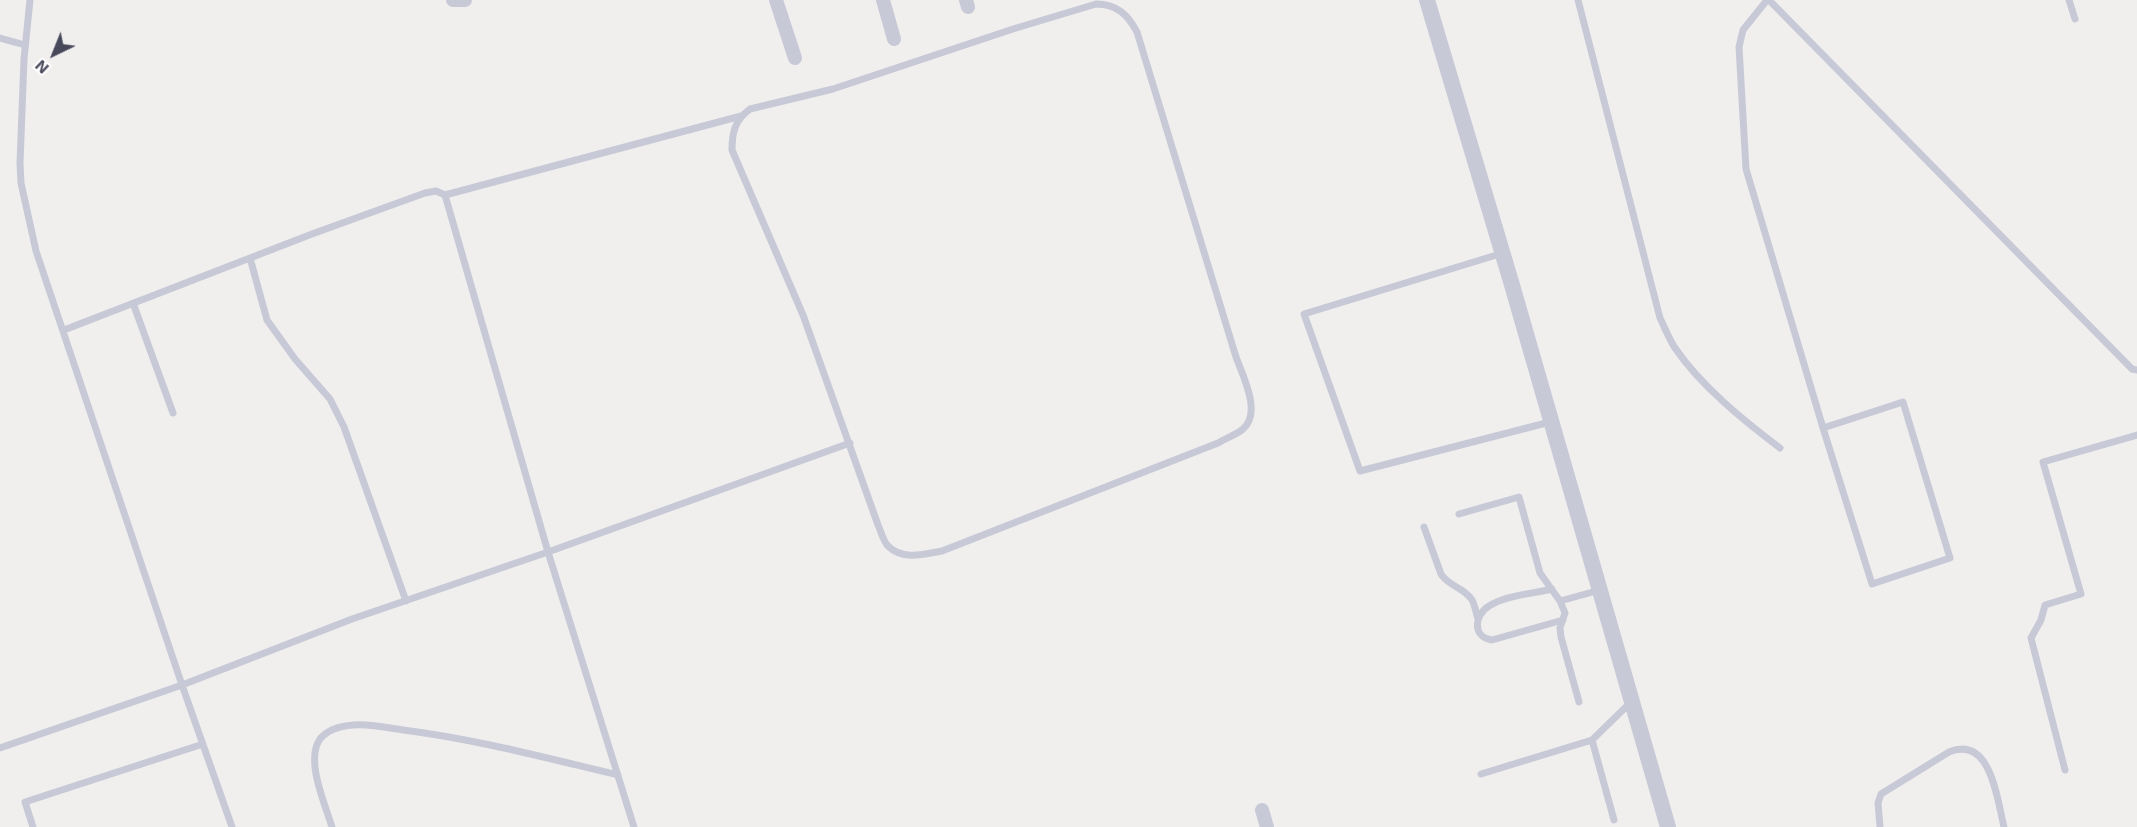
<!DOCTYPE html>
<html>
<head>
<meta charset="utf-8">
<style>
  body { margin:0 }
  #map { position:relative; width:2137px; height:827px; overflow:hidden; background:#f1efee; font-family:"Exo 2",sans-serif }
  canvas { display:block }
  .north { position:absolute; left:24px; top:24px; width:60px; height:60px; -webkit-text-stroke:4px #fff; paint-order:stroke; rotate:223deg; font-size:16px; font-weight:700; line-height:24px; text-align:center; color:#47485a }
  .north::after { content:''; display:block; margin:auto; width:21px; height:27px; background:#47485a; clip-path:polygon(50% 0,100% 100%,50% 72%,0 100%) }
</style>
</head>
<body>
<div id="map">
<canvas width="2137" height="827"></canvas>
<div class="north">N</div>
</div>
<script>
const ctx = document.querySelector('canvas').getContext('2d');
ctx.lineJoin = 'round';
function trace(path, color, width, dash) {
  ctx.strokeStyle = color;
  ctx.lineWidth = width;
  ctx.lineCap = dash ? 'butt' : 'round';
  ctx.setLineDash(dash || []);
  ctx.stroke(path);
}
const service = new Path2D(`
  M30,0L24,59L20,163L21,183L36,251L182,685L232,827
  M1578,0L1660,318C1665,328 1669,339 1675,348C1701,386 1743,420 1780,448
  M1767,0L1743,30L1739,47L1746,169L1823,428L1872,584L1950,558L1903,402L1823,428
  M1769,0L2132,369L2137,370
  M2069,0L2075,19
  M1096,4C1117,4 1128,15 1137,32L1236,357C1243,376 1262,413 1243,429C1236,435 1226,438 1218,443L942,551C925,554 903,561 888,546C883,541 881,531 878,525L803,315L732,150C732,132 735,120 750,109L833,89L1013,29Z
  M0,38L25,45
  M445,195L741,116
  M1503,253L1304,314L1360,471L1550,422
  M250,258L267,320L295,359L330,399L344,427L406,601
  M133,303L173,413
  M64,330L312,234L425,193L436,191L445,195L548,552L634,827
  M1459,514L1519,497L1540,573L1560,601L1565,613L1560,628L1561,637L1579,702
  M1424,527L1441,574C1448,586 1465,588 1472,600C1475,605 1476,613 1478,619
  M1552,589C1532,594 1506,595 1489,606C1474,615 1472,637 1492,640L1563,620
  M1560,601L1600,590
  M1592,740L1614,820
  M0,748L182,685L352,619L548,552L850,443
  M2065,770L2031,638L2041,620L2045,605L2081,594L2043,462L2137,435
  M1481,774L1592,740L1630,703
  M33,827L25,802L203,744
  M332,827C325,804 305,760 320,739C328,729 341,726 353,725C368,723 387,728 403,730C475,739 546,758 618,775
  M1880,827L1878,803L1881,794L1949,752C1991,735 1997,799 2004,827`);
const minor = new Path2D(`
  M453,0H465
  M776,0L795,58
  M883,0L894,39
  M966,0L968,7
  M1262,810L1267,827`);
const tertiary = new Path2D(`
  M1427,0L1512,285L1668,827`);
trace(service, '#c8c9d7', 7);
trace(minor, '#c8c9d7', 14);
trace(tertiary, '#c8c9d7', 16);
</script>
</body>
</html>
